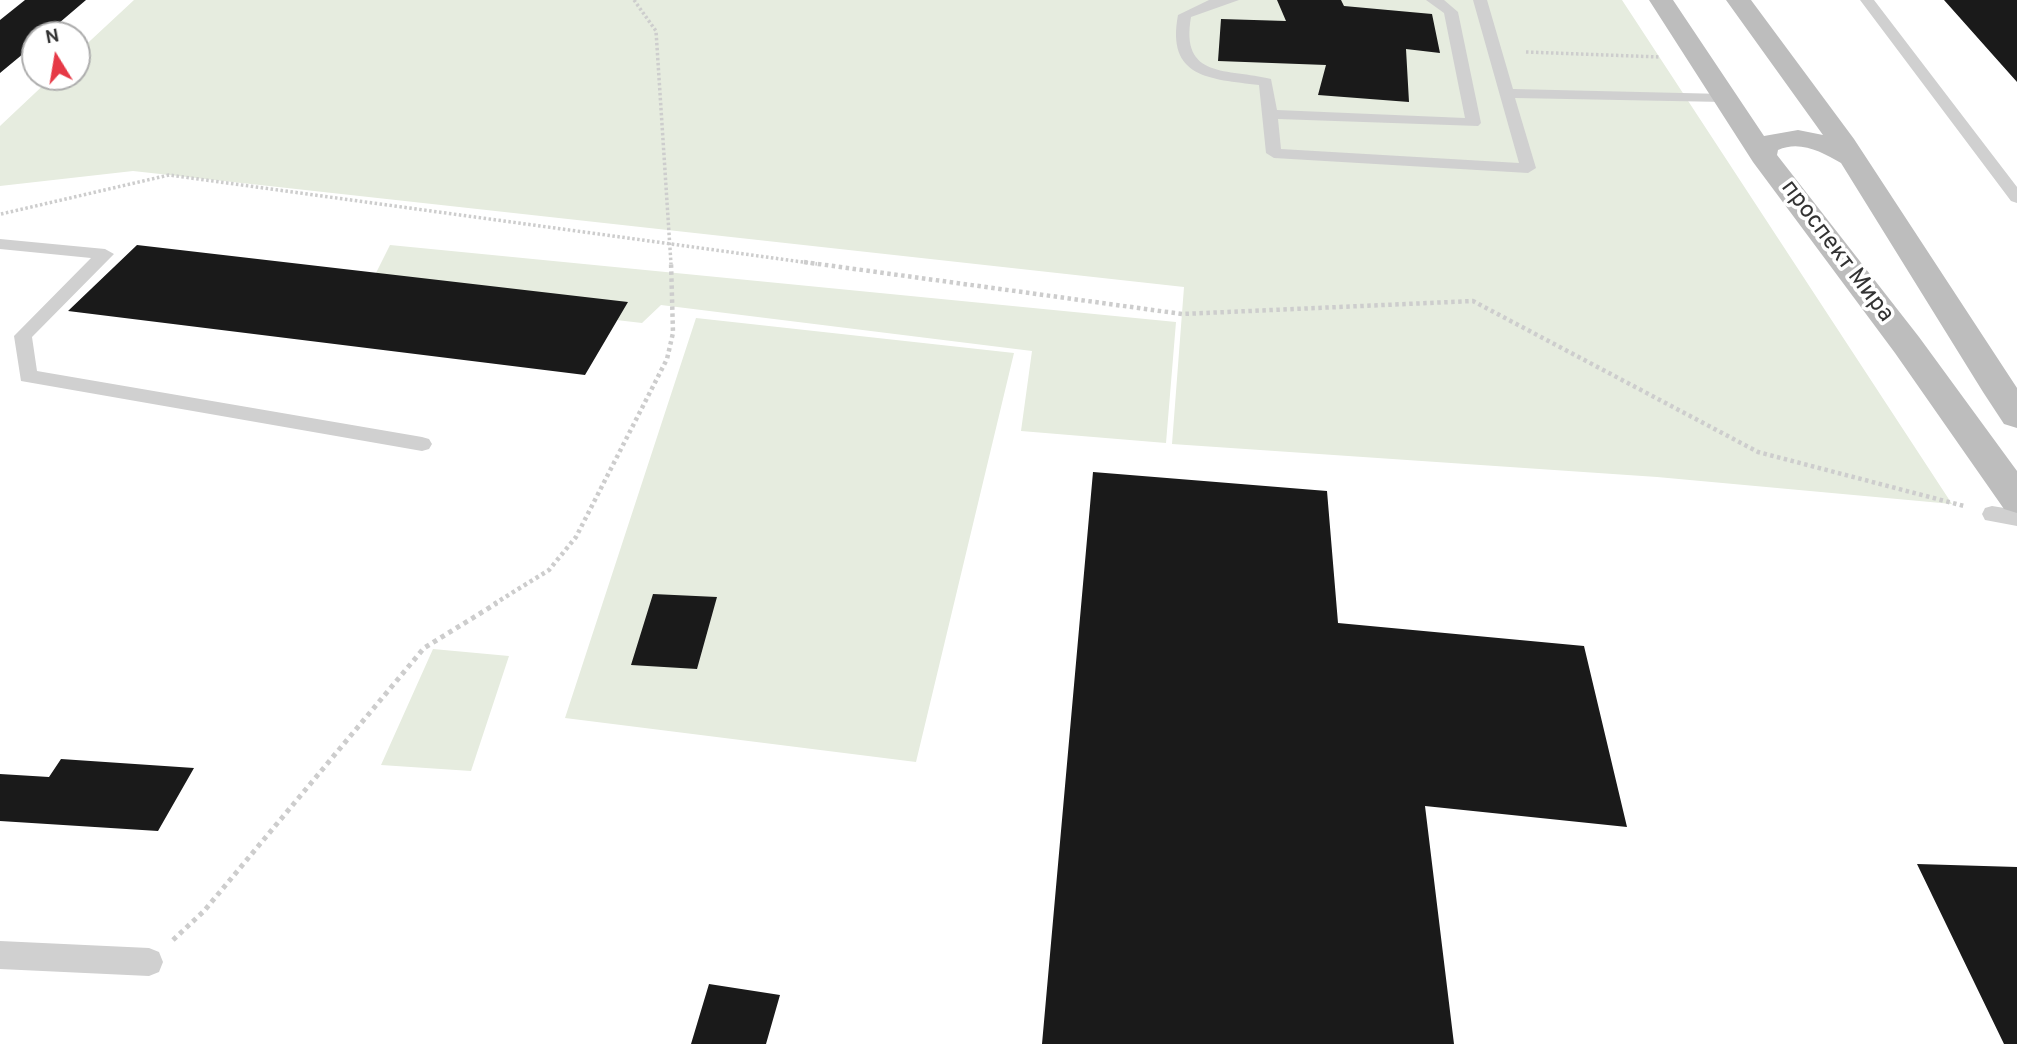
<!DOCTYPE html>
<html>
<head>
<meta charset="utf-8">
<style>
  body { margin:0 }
  #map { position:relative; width:2017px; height:1044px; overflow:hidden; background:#fff; font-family:Overpass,sans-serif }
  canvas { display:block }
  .north { position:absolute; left:21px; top:21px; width:70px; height:70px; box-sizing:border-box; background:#fff; border:2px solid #adadad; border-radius:50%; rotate:349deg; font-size:19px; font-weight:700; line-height:28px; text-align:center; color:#333 }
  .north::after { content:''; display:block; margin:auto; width:24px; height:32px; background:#e63946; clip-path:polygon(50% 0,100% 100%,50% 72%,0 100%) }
</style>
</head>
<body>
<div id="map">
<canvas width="2017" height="1044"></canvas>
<div class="north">N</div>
</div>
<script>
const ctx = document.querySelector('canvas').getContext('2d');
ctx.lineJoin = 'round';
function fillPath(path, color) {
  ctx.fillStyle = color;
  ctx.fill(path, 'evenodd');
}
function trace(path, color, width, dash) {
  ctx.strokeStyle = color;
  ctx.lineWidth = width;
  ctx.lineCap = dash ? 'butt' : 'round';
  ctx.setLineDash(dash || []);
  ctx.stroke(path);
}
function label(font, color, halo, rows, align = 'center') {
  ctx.font = font + ' Overpass,sans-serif';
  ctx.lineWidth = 7;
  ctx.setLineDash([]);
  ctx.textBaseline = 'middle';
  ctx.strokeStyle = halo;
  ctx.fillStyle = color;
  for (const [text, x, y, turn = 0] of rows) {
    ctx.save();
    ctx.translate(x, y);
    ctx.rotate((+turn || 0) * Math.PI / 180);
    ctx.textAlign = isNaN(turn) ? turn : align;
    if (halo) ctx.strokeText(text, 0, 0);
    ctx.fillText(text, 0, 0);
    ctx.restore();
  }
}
const green = new Path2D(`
  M134,0H1622L1952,504L1657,477L1172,444L1184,287L133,171L0,186V126L52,77H77V53Z
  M390,245L1176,322L1166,443L1021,431L1032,351L661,305L642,323L367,291Z
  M696,318L1014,353L916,762L565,718Z
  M433,649L509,656L471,771L381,765Z`);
const building = new Path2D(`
  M25,0H86L45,35H35V44L0,73V20Z
  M1277,0H1341L1344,6L1432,14L1440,53L1406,49L1409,102L1318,95L1326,65L1218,61L1221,19L1286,21Z
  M1944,0H2017V82Z
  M137,245L628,302L585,375L68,311Z
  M1093,472L1327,491L1338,623L1584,646L1627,827L1425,806L1454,1044H1042Z
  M653,594L717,597L697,669L631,665Z
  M61,759L194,768L158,831L0,821V774L49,777Z
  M1917,864L2017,867V1044H2004Z
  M709,984L780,995L766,1044H691Z`);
const pathFar2 = new Path2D(`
  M634,0L656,31L671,264
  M1526,52L1660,57
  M1,214L169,175L817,264`);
const pathFar1 = new Path2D(`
  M804,262L1182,314L1473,301L1758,452L1964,506
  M494,604L549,570L576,537L667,359L673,333L671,262`);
const path = new Path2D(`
  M173,940L204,911L424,648L497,603`);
const service = new Path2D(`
  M1209,0H1239L1191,17C1180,80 1228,68 1271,79L1277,110L1465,118L1444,13L1426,0H1444L1458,12L1481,123L1478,126L1278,119L1281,149L1519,163L1473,0H1487L1513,89L1724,94L1731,98L1724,102L1515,98L1536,168L1528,173L1274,158L1266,153L1259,85C1210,79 1166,78 1178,15Z
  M1860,0H1874L2017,187V203L2011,201Z
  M0,239L105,249L114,254L32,337L37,371L422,437L429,439L432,444L429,449L422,451L21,381L14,336L91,258L0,249Z
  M1992,506L2017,510V526L1985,520L1982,514L1985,508Z
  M0,941L149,948L159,952L163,962L159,972L149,976L0,969Z`);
const secondary = new Path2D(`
  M1649,0H1673L1764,136L1798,130L1823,135L1726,0H1751L1854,139L2017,388V428L2004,424L1983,392L1841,163C1822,152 1800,140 1778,150L1777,155L1919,337L2017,471V513L2004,509L1895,353L1753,162Z`);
const streetNames = [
  ["проспект Мира",1836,252,53]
];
fillPath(green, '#e6ecdf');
fillPath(building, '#1a1a1a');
trace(pathFar2, '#cdcdcd', 3.5, [2.5, 2.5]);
trace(pathFar1, '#cdcdcd', 4.5, [3.5, 3.5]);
trace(path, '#cdcdcd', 5, [4.5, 4.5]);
fillPath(service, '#d0d0d0');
fillPath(secondary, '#bdbdbd');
label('24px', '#333', '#fff', streetNames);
</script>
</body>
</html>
